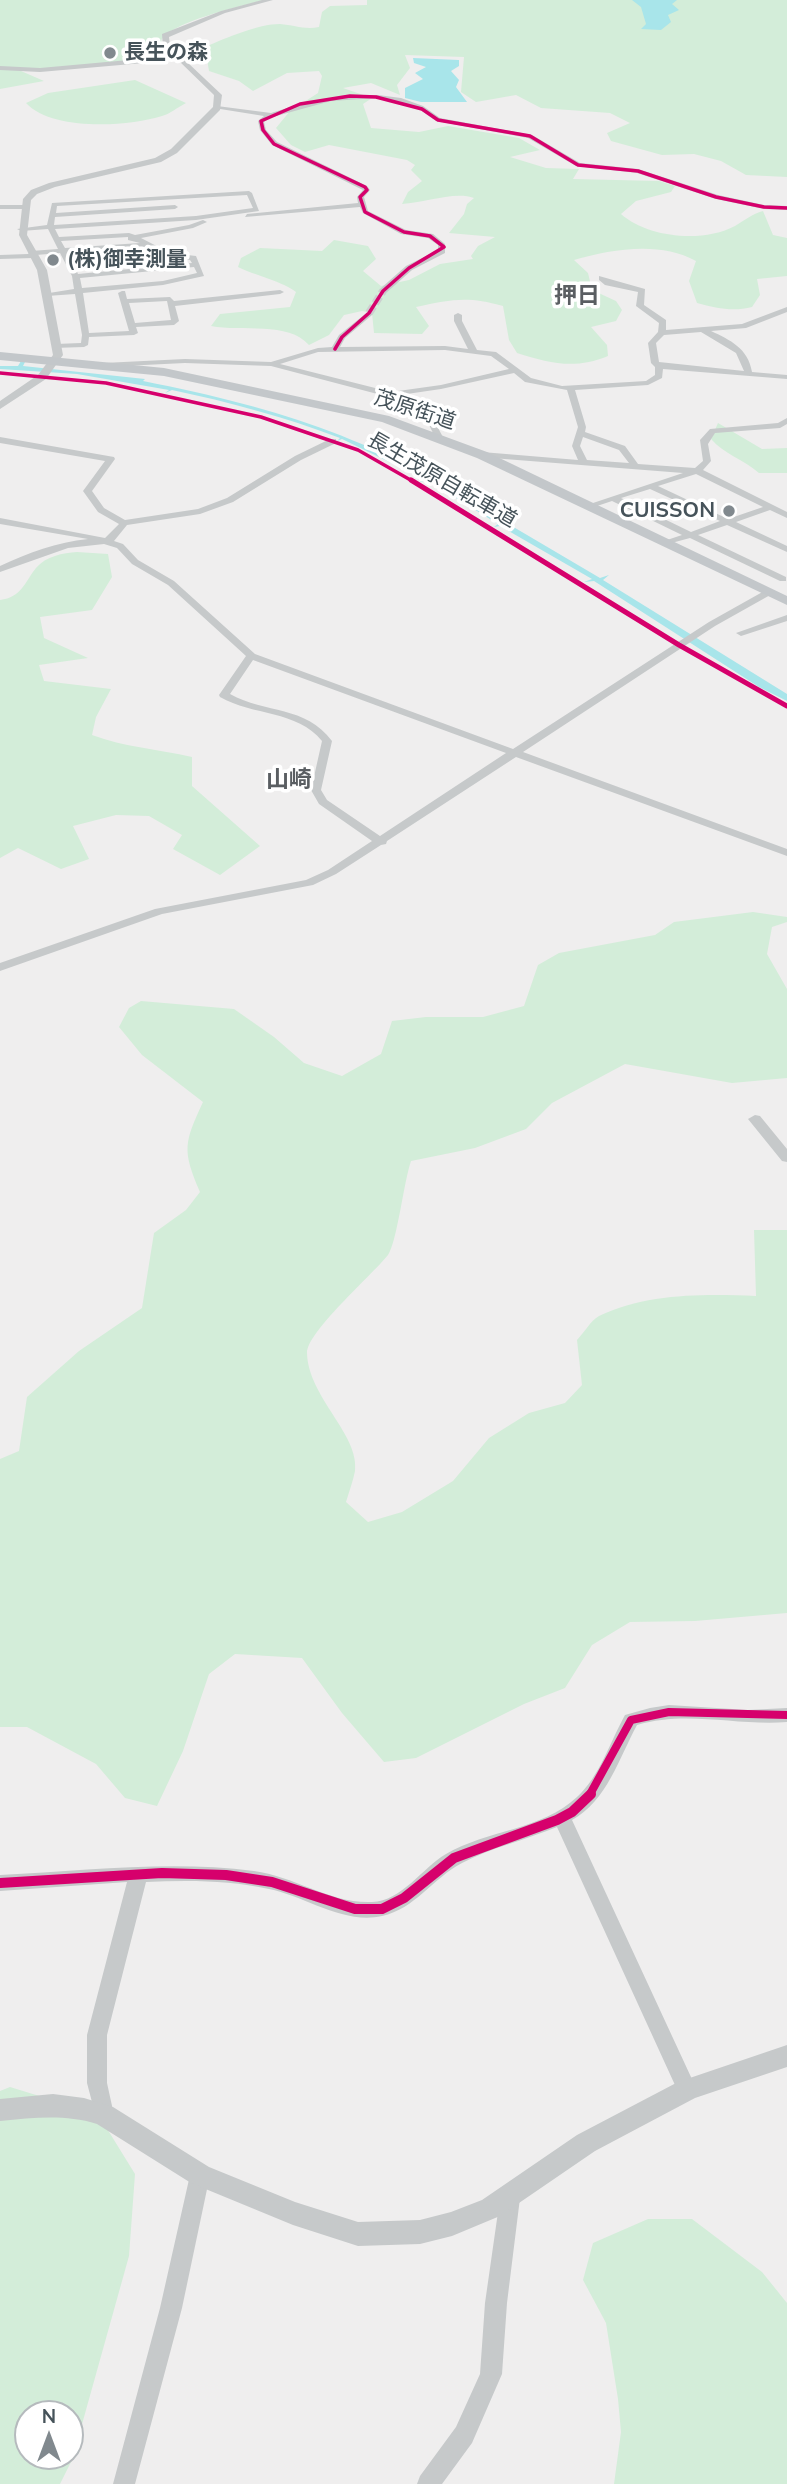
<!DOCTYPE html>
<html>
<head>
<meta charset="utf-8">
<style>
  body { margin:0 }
  #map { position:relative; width:787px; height:2484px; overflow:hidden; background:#efeeee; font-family:Mulish,sans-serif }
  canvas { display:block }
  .north { position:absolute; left:14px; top:2400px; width:70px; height:70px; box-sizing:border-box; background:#fff; border:2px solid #b5babd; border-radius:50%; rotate:0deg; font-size:19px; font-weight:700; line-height:28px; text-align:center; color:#46535a }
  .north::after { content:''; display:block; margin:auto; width:24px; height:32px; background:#81898e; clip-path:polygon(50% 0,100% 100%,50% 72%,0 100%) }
</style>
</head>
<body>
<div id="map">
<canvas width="787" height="2484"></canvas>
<div class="north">N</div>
</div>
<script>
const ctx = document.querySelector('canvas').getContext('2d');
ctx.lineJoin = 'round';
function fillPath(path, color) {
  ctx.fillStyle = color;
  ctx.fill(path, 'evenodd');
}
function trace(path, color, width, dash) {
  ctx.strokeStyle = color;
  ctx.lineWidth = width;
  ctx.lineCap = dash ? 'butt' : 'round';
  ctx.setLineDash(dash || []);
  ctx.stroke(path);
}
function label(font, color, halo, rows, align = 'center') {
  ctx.font = font + ' Mulish,"Noto Sans JP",sans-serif';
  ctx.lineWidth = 7;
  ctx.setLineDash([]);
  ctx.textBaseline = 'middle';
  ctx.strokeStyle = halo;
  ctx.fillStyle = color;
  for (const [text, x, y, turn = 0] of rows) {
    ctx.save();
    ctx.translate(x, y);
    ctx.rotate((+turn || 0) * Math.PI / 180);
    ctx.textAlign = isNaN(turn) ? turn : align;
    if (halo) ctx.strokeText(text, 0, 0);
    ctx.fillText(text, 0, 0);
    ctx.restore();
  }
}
const green = new Path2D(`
  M0,0H264C242,6 170,22 161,41L175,58L21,71L44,81L0,89Z
  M367,0H787V177L746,175L721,161L694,154L662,155L611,141L607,133L630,123L610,113L541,108L516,95L476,102L461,92L464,57L405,55L410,68L397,85L400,95L371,83L343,88L372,98L363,104L371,128L419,132L448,126L519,138L540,150L510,157L546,168L579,169L573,179L659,181L675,186L671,192L636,201L621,214C648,238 703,243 735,226C745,220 752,214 763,211L773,235L787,238V276L757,279L760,295L752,307C733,312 716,308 697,303L689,281L696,261C660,241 612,249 574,260L588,273L592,290L616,301L622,310L616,321L591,327L607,345L608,356C575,370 549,363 517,353L509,340L503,306C468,296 452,299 416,307L429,326L422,334L374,333L372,313L362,311L344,315L329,335L309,345C288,321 242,332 211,326L220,314L290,307L296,292C284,282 254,275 238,267L241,258L260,248L322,251L334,240L368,246L376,259L363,271L381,286L409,280L440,264L473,259L471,256L478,246L495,237L449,233L464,214L467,204L474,198C454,191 425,203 402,204L408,192L422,181L411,170L415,165L407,160L329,145L305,152L291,145L276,128L290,111L318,93L322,76L319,71L287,73L253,91L239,81L209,71L205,47C226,38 258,24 280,24C294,25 305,30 319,27L322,12L330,6L367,5Z
  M135,80L186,103C178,107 170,114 162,116C127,127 52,131 26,103L48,93Z
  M718,423L762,449L787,448V473H759C743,459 725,455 711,439Z
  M77,552L108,554L112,577L92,610L40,617L44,638L88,658L39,665L44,681L111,689L96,717L92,735C124,747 158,749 192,757V786L260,846L220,875L173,849L182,835L149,816L116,815L73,826L89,859L61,869L18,848L0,858V600C22,597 24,583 36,568C46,556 63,553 77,552Z
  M753,912L787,917V922L772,927L767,954L787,989V1078L732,1083L625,1064L552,1103L526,1129L475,1148L411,1161C404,1181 397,1242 388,1255C371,1276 307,1332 307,1353C308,1397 360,1435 355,1471C353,1481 349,1492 346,1502L368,1522L402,1512L453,1481L489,1438L529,1413L565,1403L582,1385L577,1340C584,1333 591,1320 599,1316C647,1293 705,1294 756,1296L754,1230H787V1613L695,1621L630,1622L592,1645L565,1688L524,1704L416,1758L384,1762L342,1713L302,1658L235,1654L209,1674L183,1751L157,1806L125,1798L96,1764L27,1727H0V1459L19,1451L27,1397L79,1351L142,1308L154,1233L186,1210L200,1192C182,1150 184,1143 203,1102L142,1055L119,1027L129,1008L141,1001L234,1009L274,1037L304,1063L342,1076L381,1054L392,1021L426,1017H483L524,1006L538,965L559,953L655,935L674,922Z
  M10,2087L98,2114L135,2174L129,2256L72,2460L60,2484H0V2091ZM28,2414H70V2456H28Z
  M648,2219H692L762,2272L787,2303V2484H614L621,2432L618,2399L606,2323L583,2280L593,2243Z`);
const water = new Path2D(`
  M632,0H677L672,4L679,10L668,15L671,22L661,30L641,29L646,24L641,7Z
  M413,58L459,60V66L451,71L459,80L456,87L467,102H421L405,98V88L423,79L415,73L426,67L414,63Z
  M21,361L25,362L23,366L145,379L143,381C284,409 382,441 503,521H509L505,522L600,578L609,575L603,580L787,694V701L759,687L594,581L584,582L592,579L500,526L494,527L498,524L427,480L420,482L424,479L342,439L337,441L340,438C285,417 229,402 172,390L165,393L169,390L77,374L0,369V366H18Z`);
const minorTunnel = new Path2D(`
  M369,313L383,291`);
const minor = new Path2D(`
  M355,95H378L401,98L423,106L440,118L532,135L580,163L638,169L718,195L764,205L787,206V210L764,209L716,199L637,173L576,166L528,138L436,121L419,109L400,102L378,98L331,101L269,118L264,122L266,130L277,142L367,186L370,190L364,197L368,211L406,230L433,234L445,244V253L412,270L386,293H380V289L406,266L438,250V245L428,238L401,234L363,213L360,207L245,217L247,214L358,203L357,197L363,190L272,145L260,130L258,121L264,116L214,108L217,106L271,113L307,102Z
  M249,191L252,193L259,211L196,220L55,229L59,237L129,233L135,235L189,225L203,220L207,222L193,228L141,238L170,253L196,256L204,276L163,285L83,293L89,333L129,331L118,293L122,291H125L127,299L170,297L174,301L280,290L284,292L280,294L175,306L179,321L174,325L136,327L138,333L134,335L89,337L88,345L84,347L53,348V344H56L81,343L82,335L75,294L47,296L43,294L74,289L72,276L60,253L36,255L33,258L0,259V255L28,254L31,251L58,249L48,229L21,231L17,229L47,225L52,203ZM247,195L253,208L196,216L54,225L55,217L175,209L178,207L175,205L56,213L57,206ZM128,237V240L140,243L65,248L61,241ZM147,247L161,254L72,261L67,253ZM170,257L190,260L192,263L78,274L74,265ZM194,267L197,273L163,281L82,288L80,278ZM167,301L171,320L135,323L129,303Z
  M0,205H24L27,207L24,209H0Z
  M599,276L645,289L644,305L666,320V330L742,324L787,307V312L746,328L711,331C730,340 748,348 752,372L787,375V379L663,369L662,378L648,385L575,390L586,427L585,432L625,446L638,464L695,468L703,461L700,440L710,429L778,423L787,418V424L780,428L715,433L708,444L711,461L703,470L787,512V518L770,510L736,522L787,546V552L727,525L698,535L786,577V581H780L690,538L664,545V541L682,535L612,501L588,509L584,506L683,473L479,457V453L482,452L578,460L572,446L578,427L567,390L525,382L514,373L441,389L400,395C425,401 432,416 443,437L439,440L435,437L423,413L404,401L271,366L185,363L103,367L99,365L103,363L185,359L271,362L318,348L332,347L339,335L369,311H372V315L345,338L340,347L445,346L468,349L454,321V315L458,313L462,315V321L477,350L496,352L531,378L562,386L646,381L655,375V367L651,363L648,343L658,332L659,323L636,306L638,292L605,285L599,280ZM701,332L736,353L744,371L659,362L656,343L664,335ZM445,350L491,356L509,369L441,385L391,392L280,364L318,352ZM583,437L619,450L629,463L587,460L580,446ZM696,474L763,507L728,519L658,486ZM650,489L720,521L691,532L621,498Z
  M0,437L114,457L115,459L92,491L104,508L125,520L198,509L227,498L295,456L330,439H336V443L301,460L233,502L200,514L127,525L114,541L123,544L138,560L174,581L255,654L513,749L709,622L766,590H772V594L715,626L523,752L787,849V856L516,757L387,841L386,844L381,845L336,874L313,885L162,914L0,971V963L155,909L306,880L328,870L372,841L319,804L311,790L322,741C297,710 253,716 220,697L219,695L246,656L168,585L132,564L117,548L104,544L68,548L0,572V566C28,553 57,542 88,539L0,524V518L105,538L119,524L98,512L83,491L105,461L0,443ZM253,660L506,753L380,836L327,800L321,790L332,741C305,705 266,714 230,694Z
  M787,615V621L741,636L736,633Z
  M755,1115L760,1116L787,1149V1162L782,1161L748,1119Z
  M669,1705L748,1710L787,1708V1722C737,1726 686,1710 637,1725C619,1758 607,1801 572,1820L697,2090L694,2096L687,2099L680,2096L557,1827C526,1840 492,1847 462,1863C433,1878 415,1909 382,1916C344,1925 305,1896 269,1889C229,1880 187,1880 146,1882L107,2035V2083L114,2115L111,2121L104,2124L97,2121L87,2083V2035L127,1882L0,1891V1875C85,1871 170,1860 254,1871C294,1876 331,1904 372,1902C402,1901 422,1868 446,1854C487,1830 542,1830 577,1797C600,1776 610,1742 625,1715L650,1708Z
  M200,2166L207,2168L210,2175L182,2308L135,2484H113L160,2308L190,2175L193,2168Z
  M510,2189L517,2191L520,2198L507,2303L502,2374L472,2443L442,2484H417L420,2476L456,2427L480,2374L485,2303L500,2198L503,2191Z`);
const tertiary = new Path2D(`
  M262,0H273L225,13L169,37L170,46L222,95L220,110L177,153L161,162L55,187L37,194L31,200L27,235L47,270L63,355L46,379L0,409V401L38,375L53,355L37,270L19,235L23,199L31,190L49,183L155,158L171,149L213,107L214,95L178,60L40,72L0,70V66L40,68L173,56L163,47L162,34L221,11Z
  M787,2045V2067L695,2098L595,2151L500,2216L452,2236L420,2244L358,2246L293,2225L191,2183L97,2124C64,2114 34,2118 0,2121V2099L53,2094L84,2098L113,2107L209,2167L295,2202L358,2222L420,2220L451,2212L482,2200L577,2135L678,2082Z`);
const primary = new Path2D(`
  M0,352L164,368L389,416L487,452L787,596V605L477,458L382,422L164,376L0,360Z`);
const cyclewayFar3 = new Path2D(`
  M335,349L342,337L369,313L383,291L409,268L444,247L430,236L404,232L365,212L360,197L367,190L365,187L274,144L263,130L261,121L300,104L350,96L376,97L422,109L438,120L530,136L578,165L638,171L716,197L764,207L787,208
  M0,373L106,383L261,417L358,450L414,482`);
const cyclewayFar2 = new Path2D(`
  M411,480L679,645L787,706`);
const cyclewayFar1 = new Path2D(`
  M589,1796L631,1720L669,1712L787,1715`);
const cycleway = new Path2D(`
  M0,1883L162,1873L226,1875L272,1882L355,1909H382L404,1898L454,1858L557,1820L572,1812L591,1794`);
const markers = [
  [110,53,7,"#81898e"],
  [53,260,7,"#81898e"],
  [729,511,7,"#81898e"]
];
const farPoinames = [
  ["長生の森",124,53],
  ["(株)御幸測量",67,260],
  ["CUISSON",715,511,"right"]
];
const farStreetnames = [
  ["茂原街道",415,410,18],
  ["長生茂原自転車道",442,480,30]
];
const farQuarternames = [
  ["押日",577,296],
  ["山崎",289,780]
];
fillPath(green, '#d3edd9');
fillPath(water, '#a8e5ea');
trace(minorTunnel, '#cdcfd0', 8, [8, 3.5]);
fillPath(minor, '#c6c9ca');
fillPath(tertiary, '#c6c9ca');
fillPath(primary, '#c3c7ca');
trace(cyclewayFar3, '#d6006c', 3.5);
trace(cyclewayFar2, '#d6006c', 5);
trace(cyclewayFar1, '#d6006c', 8);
trace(cycleway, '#d6006c', 10);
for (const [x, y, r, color] of markers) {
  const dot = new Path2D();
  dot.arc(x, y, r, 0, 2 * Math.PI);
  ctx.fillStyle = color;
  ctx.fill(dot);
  trace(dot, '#fff', 2.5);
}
label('bold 21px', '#46535a', '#fff', farPoinames, 'left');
label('21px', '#46535a', '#fff', farStreetnames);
label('bold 23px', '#5a5e62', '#fff', farQuarternames);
</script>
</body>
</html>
